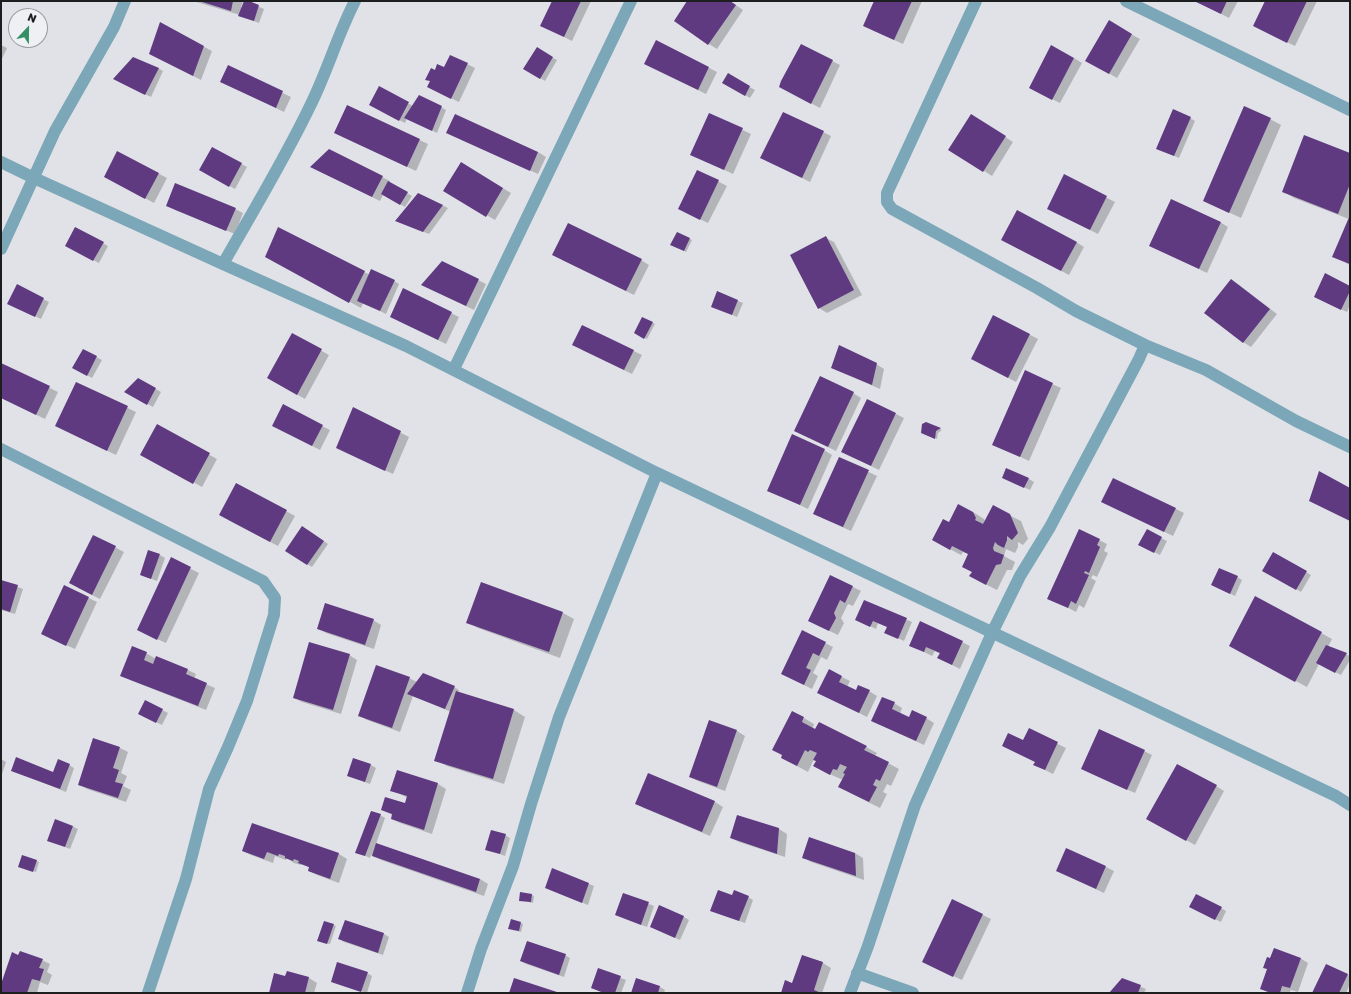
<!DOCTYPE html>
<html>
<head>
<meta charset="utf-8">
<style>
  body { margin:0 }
  #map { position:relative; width:1351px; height:994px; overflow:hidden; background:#e0e2e7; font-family:"Golos Text",sans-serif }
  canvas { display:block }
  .frame { position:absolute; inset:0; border:2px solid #1d1e1f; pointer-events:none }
  .north { position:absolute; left:8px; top:8px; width:40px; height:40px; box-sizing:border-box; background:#eef0f4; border:1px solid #9a9c9f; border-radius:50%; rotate:22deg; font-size:11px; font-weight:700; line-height:16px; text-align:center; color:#1d1e1f }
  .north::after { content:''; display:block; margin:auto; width:14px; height:18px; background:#358f65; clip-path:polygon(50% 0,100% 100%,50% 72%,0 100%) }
</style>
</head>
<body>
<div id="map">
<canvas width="1351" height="994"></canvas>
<div class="frame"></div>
<div class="north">N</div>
</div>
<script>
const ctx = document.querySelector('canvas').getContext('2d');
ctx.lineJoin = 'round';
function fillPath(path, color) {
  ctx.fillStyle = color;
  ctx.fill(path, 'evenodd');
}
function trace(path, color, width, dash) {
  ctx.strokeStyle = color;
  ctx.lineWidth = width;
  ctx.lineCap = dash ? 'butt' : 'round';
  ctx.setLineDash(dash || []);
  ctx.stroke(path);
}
const shadow = new Path2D(`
  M193,1H243L241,7L242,8L246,1L264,9L259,23L245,18L240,15Z
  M553,1H591L572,41L550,30Z
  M689,1H730L743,10L717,49L709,44Z
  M875,1H922L903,44L872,30Z
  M1196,1H1238L1229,18Z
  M1266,1H1317L1295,46L1262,30Z
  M1109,22L1140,39L1117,78L1087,61Z
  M161,24L212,51L201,80L158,58Z
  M656,41L717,72L706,94L653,68Z
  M1,45L7,48L1,61Z
  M537,49L557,60L545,81L525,69Z
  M1074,58L1082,63L1060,103L1038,92Z
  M832,61L840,65L820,108L788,91Z
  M467,64L475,68L459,102L428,87L431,81L427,79L435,71Z
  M229,67L291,97L284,112L230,86Z
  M158,68L163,71L151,97L119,82Z
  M728,75L755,90L750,98L723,83Z
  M380,88L413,106L441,107L446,110L437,133L407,118L405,123L376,108Z
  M348,106L428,144L416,171L343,137Z
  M710,114L751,134L733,174L692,155Z
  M1190,118L1195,121L1179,158L1163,151Z
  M1270,119L1281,125L1241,218L1204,201Z
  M979,120L1013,142L992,176L950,149Z
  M823,132L831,136L810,182L762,158Z
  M447,133L538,152L546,157L538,174Z
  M212,148L247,167L235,189L201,170Z
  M118,152L167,178L154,203L113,181Z
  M1350,154V265L1333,257L1349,219L1294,198L1283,191Z
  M461,163L511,193L495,220L445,191Z
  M319,171L382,177L390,181L389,183L412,196L405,207L383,195L380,201Z
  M698,171L727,186L708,223L687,213Z
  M1064,176L1115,202L1098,234L1056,213Z
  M418,194L448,208L429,234L402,223Z
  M167,205L235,209L243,213L235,234L175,210Z
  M1220,222L1228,227L1207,273L1151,246Z
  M76,228L108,246L99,263L66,246Z
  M278,228L370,275L394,281L399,284L386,314L363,303L361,308L277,262Z
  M677,233L692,240L686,252L674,246Z
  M826,238L834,242L862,295L827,313L819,308Z
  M1076,242L1084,247L1069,275L1010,244Z
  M562,260H641L649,265L634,295Z
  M478,280L486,284L474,310L430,289Z
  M1231,280L1239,285L1277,314L1251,347L1243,342Z
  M17,286L49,302L41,319L14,306Z
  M1350,287V305L1347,312L1320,299Z
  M718,292L743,303L737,317L712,306Z
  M451,313L459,317L446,344L399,321Z
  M994,316L1038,339L1016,382L980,363Z
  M643,318L655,324L647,339L635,333Z
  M583,326L642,355L632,374L582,350Z
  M292,334L329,355L305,399L268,378Z
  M83,350L102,360L92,378L74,368Z
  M1,364L58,392L45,419L1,398Z
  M876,364L884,369L880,389L832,368Z
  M1025,372L1061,388L1029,461L993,444Z
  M138,379L161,392L153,407L126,392Z
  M76,383L136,412L116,455L56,426Z
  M853,393L861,398L836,451L795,431Z
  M354,408L409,437L393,474L345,452Z
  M896,414L904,418L879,470L851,456Z
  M927,423L942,430L938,433L937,439L922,432Z
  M157,426L217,459L202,487L142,454Z
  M322,426L330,430L320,450L281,430Z
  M824,450L832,455L808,509L768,490Z
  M840,458L877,476L851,531L822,518Z
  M1029,479L1034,482L1030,490L1008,480Z
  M237,484L295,516L278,546L228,520Z
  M1111,506L1176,509L1184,513L1173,536Z
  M973,512L984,519L985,522L1009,515L1021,521L1028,539L1023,545L1018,542V547L1015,553L1006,549L1004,556L1015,562L1012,570H1007L997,590L981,582L972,572L969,554L963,552L961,555L944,546L950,524Z
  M308,530L328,544L312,567L307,564Z
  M1147,531L1167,541L1160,555L1140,545Z
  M94,536L124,552L100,599L78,588Z
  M1099,540L1107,544L1104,551L1108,553L1097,577L1093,575L1091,578L1096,581L1084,608L1079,605L1076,612L1049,598Z
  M1274,553L1311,575L1301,592L1264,570Z
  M160,555L165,558L157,581L141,575Z
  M171,559L199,573L166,643L146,634Z
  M831,576L861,591L853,606L848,604L841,618L844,623L838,635L817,625Z
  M1237,577L1242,580L1235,596L1218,588Z
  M1,581L23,589L15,614L1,610Z
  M481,584L563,613L574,619L560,658L478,628L468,622Z
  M64,586L97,602L75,649L50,638Z
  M864,601L912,622L904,641L891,635L888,627L878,623L876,629L861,622Z
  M373,620L381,625L374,649L326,633L318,628Z
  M1321,633L1332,639L1328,647L1350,656V660L1341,675L1319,664L1307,687L1241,652Z
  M962,642L970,646L960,669L938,658L940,654L935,651L932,656L910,645Z
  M825,643L833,647L827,660L821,657L813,673L818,676L812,689L782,674Z
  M146,653L156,659V657L188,670L196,674L194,679L215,688L206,710L130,680L122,675Z
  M349,655L357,660L341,714L302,702L294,698Z
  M830,671L850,681L847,687L856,692L869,691L877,696L867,717L827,697Z
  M409,678L417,682L454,687L459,690L458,693L514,710L525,717L504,784L447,766L436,760L451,712L413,696L400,732L367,720L359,715Z
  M145,701L168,713L162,725L144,716Z
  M894,703L902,708L900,714L909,718H926L934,723L924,745L872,721Z
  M804,718L814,724L813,728L866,747L877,753L875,756L899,769L891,786L887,784L883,792L887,794L880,808L850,793L843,780L825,772L814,759L808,772L782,758Z
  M710,721L737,731L745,736L725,791L698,781L690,777Z
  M1029,730L1066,748L1053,774L1035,765L1036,762L1024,741Z
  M120,748L128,752L121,773L127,776L123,786L131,790L126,802L87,789L79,784Z
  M1144,751L1152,755L1135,793L1090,773Z
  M1,759L6,762L1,777Z
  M69,765L74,768L66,792L12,770L54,773Z
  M371,765L376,768L370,784L348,776Z
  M397,772L438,784L446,789L432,834L400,823L392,819L393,815L382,810L406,805L408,798L392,790Z
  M648,774L715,802L723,807L710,836L644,808L636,803Z
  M1216,786L1224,791L1195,845L1148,819Z
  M380,815L385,818L376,844L480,879L488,884L484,896L381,860L371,855L370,858L357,852Z
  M252,825L339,854L347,859L339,883L317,875L309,871L310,868L302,864L301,865L294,863L287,858L286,860L275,856L273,863L251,855L243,851Z
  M72,826L78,829L70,849L48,840Z
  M779,829L787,834L785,857L739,842L731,838Z
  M505,835L510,838L505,856L486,849Z
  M855,853L863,858L864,880L811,862L803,857Z
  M23,856L39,862L36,872L22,867Z
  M1106,867L1114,871L1104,893L1057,871Z
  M553,870L594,886L588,905L546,888Z
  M623,894L654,906L647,927L616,915Z
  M532,895L534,896L533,903L520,900Z
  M733,896L748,897L753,900L745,923L717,913Z
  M952,900L991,919L962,980L931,966Z
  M1221,908L1226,911L1221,922L1196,910Z
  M684,917L689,920L680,940L651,927Z
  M345,921L384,934L389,937L383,955L344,942L339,939Z
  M521,923L523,924L521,932L512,930Z
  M333,925L336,926L330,944L321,942Z
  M565,955L570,958L564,977L526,964L521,961Z
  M19,956L42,960L50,964L47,972L52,975L48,985L40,982L37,993H1V987Z
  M802,956L823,963L831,968L822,993H782L793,984Z
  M1300,958L1308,963L1298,992L1291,990L1289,993H1269L1261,988Z
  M1327,965L1350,976V984L1346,993H1313Z
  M598,969L626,980L621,993H603L592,988Z
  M287,972L309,978L317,983L314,993H270L286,977Z
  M367,973L372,976L367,993L338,984Z
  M636,979L660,987L665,990L664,993H632Z
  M1122,979L1146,989L1144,993H1110Z`);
const building = new Path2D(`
  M199,1H233L231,11Z
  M244,1H249L259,5L254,21L238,16Z
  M552,1H581L564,37L540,26Z
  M687,1H730L736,5L708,45L674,21Z
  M874,1H912L894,40L863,26Z
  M1194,1H1227L1221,14Z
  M1265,1H1307L1287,43L1253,26Z
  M1109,20L1132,34L1109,74L1085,61Z
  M160,22L204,46L193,76L149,54Z
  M656,40L709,67L698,90L644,64Z
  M801,44L833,60L811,104L779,87L781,81Z
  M1051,45L1074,58L1052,100L1029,88Z
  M537,47L553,57L540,79L523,69Z
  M450,55L468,63L451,99L427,87L430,81L425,80L431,68L435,70L437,64L444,67Z
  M133,57L159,68L145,95L113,79Z
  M228,65L283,91L276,108L220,82Z
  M728,73L750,86L745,96L722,83Z
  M379,86L409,102L399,121L369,105Z
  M419,95L442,106L432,131L404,118Z
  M347,105L420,139L407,167L334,133Z
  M1244,106L1271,118L1229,213L1203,201Z
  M1173,109L1191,117L1174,156L1156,149Z
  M783,112L824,131L802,178L760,158Z
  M709,113L743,128L724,170L690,155Z
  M455,114L538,152L530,171L446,133Z
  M971,114L1006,136L983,172L948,150Z
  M1304,135L1350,153V184L1338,214L1282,192Z
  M212,147L242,163L229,187L199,170Z
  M329,149L383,176L372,197L310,167Z
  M117,151L159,173L145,199L104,177Z
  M461,162L503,188L486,217L443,191Z
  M697,170L719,180L700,220L678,209Z
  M1064,174L1107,196L1090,230L1047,209Z
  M388,181L408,192L400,205L381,194Z
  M175,183L236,208L226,231L166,206Z
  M418,193L443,205L423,232L395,221Z
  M1171,199L1221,222L1199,269L1149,246Z
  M1017,210L1077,242L1061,271L1001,240Z
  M1350,215V264L1332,257Z
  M568,223L642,259L626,291L552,255Z
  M75,227L104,242L93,261L65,246Z
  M278,227L365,271L349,303L265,257Z
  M677,232L690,238L684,251L670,245Z
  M826,236L854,290L818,309L790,255Z
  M442,261L479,279L466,306L421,285Z
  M371,269L395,280L380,311L357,301Z
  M1325,273L1350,286V291L1341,310L1314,297Z
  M1231,279L1270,309L1243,343L1204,313Z
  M17,284L44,298L35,317L7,304Z
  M403,288L452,312L438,340L390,317Z
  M717,291L738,300L732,315L711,307Z
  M993,315L1030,334L1008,378L971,359Z
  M642,317L653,322L644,339L634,333Z
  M582,325L634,350L624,370L572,345Z
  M292,333L322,349L297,395L267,378Z
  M839,345L877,363L872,385L831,368Z
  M83,349L97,356L87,376L72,368Z
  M1,363L50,386L36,415L1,398Z
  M1025,370L1053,383L1020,457L992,445Z
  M820,376L854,392L828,447L794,431Z
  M138,378L156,388L147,405L124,392Z
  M76,382L128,406L107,451L55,426Z
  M867,399L896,413L871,466L841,452Z
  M283,404L323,425L312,446L272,426Z
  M353,407L401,431L385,471L336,448Z
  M926,422L941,428L936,431L935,439L921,433L922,424Z
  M157,424L210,453L193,484L140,455Z
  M792,434L825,449L800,505L767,491Z
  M839,457L869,470L843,527L813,514Z
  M1006,468L1029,478L1024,488L1002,478Z
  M1319,471L1350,488V521L1309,501Z
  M1113,478L1176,508L1164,532L1101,502Z
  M236,483L287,510L270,542L219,515Z
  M958,504L973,512L976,518L975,520L983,524L993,505L1010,514L1018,533L1012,540L1007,536V540L1004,548L998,545L995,542L993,548L994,551L1004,555L1001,564L996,565L986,585L969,576L972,572L962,567L968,554L952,546L950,550L932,540L943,519L949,522Z
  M302,526L324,541L307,565L285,551Z
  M1079,529L1100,539L1097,545L1100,547L1089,573L1085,571L1084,573L1089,575L1076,604L1071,601L1068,608L1047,599Z
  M1147,529L1162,537L1154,553L1138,545Z
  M93,535L116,546L92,595L69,583Z
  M148,550L160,554L151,579L140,575Z
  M1273,552L1307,571L1296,590L1262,571Z
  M171,557L191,567L157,640L137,630Z
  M1219,568L1238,576L1230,594L1211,585Z
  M830,575L853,586L845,603L840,600L834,613L836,618L829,631L808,621Z
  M1,580L18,585L10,612L1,609Z
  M481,582L563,612L549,652L466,623Z
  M64,585L89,597L66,646L41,634Z
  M1255,596L1322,632L1295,682L1229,646Z
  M864,600L907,618L898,639L884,633L887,627L873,621L870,627L855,620Z
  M325,603L374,619L365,645L317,629Z
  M920,621L963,641L952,665L937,658L940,653L926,647L924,652L909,646Z
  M802,630L826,642L819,656L813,653L806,668L811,670L804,685L781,674Z
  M309,642L350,654L333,710L293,698Z
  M1326,645L1347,653L1335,673L1316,663Z
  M132,646L147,652L144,660L153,664L156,656L188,669L186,674L207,683L198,706L120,676Z
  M376,665L410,677L392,728L358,716Z
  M829,669L842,676L839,682L856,690L858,685L870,690L859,713L817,693Z
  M423,673L455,686L445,709L407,694Z
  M456,691L514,709L493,779L434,761Z
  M882,697L895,702L892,709L909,717L912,710L927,717L916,741L871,721Z
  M145,700L163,709L156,723L138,714Z
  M792,711L804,717L802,722L815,729L819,722L867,746L864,750L889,762L880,781L876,779L873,785L877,787L869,802L838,787L845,774L843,773L847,767L840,764L837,770L833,769L830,775L813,766L816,761L813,760L817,753L810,750L808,752L805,750L797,766L781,758L782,755L772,750Z
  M709,720L737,730L717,787L689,777Z
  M1029,728L1058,742L1045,770L1033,765L1035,762L1002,746L1008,733L1023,740Z
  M1099,729L1145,750L1127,790L1081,769Z
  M93,738L120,747L113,768L119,770L115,782L123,784L118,798L78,785Z
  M16,757L53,772L58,759L70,764L60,789L11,771Z
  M353,758L371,764L365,782L347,776Z
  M1177,764L1217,785L1186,841L1146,819Z
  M397,770L438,783L424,830L391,819L392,814L381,810L385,797L405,803L407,796L390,791Z
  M648,773L715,801L702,832L635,804Z
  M371,811L381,814L365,856L355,853Z
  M737,815L779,828L777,854L730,838Z
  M55,819L73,826L65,847L47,841Z
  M252,823L339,853L330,879L308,871L309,867L298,863L299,861L294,859L293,861L285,858V856L279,854L278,856L267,852L264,859L242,851Z
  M491,830L506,834L500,854L485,850Z
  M809,837L855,853L856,876L802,858Z
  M376,843L480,879L476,892L372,856Z
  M1066,848L1106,866L1096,889L1056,871Z
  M22,855L37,860L33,872L18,867Z
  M552,868L589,883L582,903L545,888Z
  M718,890L732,895L734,890L749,896L739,921L710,911Z
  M520,892L532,894L531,902L519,901Z
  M623,893L649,902L641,925L615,915Z
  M1196,894L1222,907L1215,920L1189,907Z
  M952,899L983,914L953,977L922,962Z
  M659,905L684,916L675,938L650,927Z
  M511,919L521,922L519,931L508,929Z
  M345,920L384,933L378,953L338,939Z
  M324,921L334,924L327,944L317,941Z
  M527,941L566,954L559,975L520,961Z
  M1274,948L1301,958L1290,988L1282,986L1280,993H1271L1260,989L1267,969L1263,968L1267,957L1270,958Z
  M20,951L43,959L39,968L44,969L40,981L32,979L27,993H1V984L12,952L18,955Z
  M802,955L823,962L814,990L821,993H781L785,980L792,983Z
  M337,962L368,972L361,992L331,982Z
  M1326,964L1348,974L1339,993H1312Z
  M598,968L621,976L615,993H604L591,988Z
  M287,971L309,977L305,993H269L274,973L285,976Z
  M514,978L560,993H509Z
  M636,978L660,986L658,993H631Z
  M1122,978L1141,985L1138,993H1109Z`);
const street = new Path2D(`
  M976,1L887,193V202L892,209L1037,288L1076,311L1145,345L1206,370L1296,421L1350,447
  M1126,1L1350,110
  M1,162L34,178L223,264L406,346L657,473L559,717L531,804L513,866L481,949L467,993
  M1,249L55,131L114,27L125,1
  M223,264C253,211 286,157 312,102C328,69 338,34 355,1
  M454,369L631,1
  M1,449L263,581L275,598L274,615L247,701L228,747L209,789L186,879L148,993
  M657,473L1336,796L1350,805
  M857,973L913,993
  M850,993L868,946L915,805L992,633L1020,576L1050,527L1139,359L1145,345`);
fillPath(shadow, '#0003');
fillPath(building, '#5f3a81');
trace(street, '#7ca7b8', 12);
</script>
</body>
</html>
